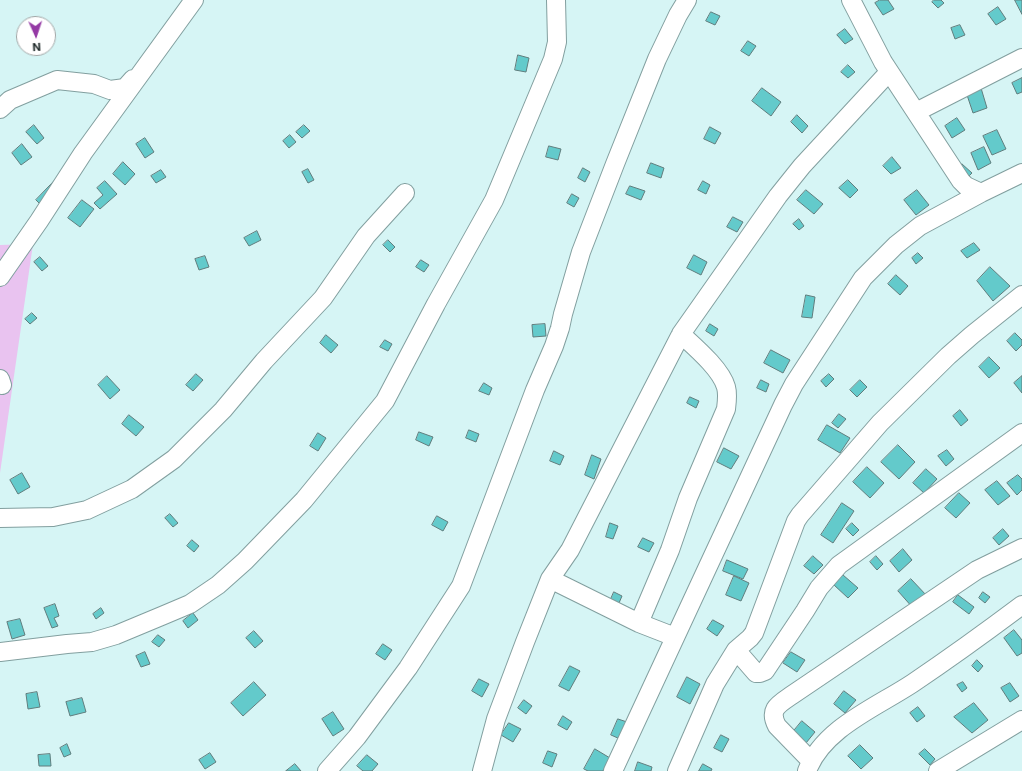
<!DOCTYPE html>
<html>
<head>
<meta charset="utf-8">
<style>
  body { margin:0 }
  #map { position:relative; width:1022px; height:771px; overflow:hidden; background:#d6f5f5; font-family:Inter,sans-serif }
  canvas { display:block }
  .north { position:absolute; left:16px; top:16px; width:40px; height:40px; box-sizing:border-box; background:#fff; border:1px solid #a2a7a7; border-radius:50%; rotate:177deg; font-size:11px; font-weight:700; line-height:16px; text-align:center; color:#172222 }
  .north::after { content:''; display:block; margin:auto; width:14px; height:18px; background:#953aa5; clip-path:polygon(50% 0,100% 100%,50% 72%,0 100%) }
</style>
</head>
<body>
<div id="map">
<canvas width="1022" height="771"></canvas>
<div class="north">N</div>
</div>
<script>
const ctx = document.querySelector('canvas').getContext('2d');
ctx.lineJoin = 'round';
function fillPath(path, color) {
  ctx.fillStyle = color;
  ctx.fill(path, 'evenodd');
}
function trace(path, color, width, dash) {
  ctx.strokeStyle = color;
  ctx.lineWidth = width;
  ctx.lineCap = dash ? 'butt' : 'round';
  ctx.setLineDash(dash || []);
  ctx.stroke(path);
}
const green = new Path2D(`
  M33,244L0,473V245Z`);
const building = new Path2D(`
  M880,0H888L894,9L883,15L875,3Z
  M934,0H941L944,3L938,8L932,2Z
  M1015,0H1022V14Z
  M998,7L1006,19L996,25L988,14Z
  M711,12L720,16L715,25L706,21Z
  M960,25L965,35L955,39L951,28Z
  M845,29L853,39L845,44L837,35Z
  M748,41L756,46L749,56L741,51Z
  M518,55L529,58L526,72L515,70Z
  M848,65L855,72L848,78L841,72Z
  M1022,78V92L1017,94L1012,83Z
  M762,88L781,102L771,116L752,101Z
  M981,88L987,108L973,113L966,92Z
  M797,115L808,126L802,133L791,122Z
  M957,118L965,130L952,138L945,126Z
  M34,125L44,138L37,144L26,132Z
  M304,125L310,131L302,138L296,132Z
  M710,127L721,133L715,144L704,139Z
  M997,130L1006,149L992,155L983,136Z
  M290,135L296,142L289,148L283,141Z
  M145,138L154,152L145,158L136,144Z
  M22,144L32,157L21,165L12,153Z
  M549,146L561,149L558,160L546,157Z
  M984,147L991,163L978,170L971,153Z
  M892,157L901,168L891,174L883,166Z
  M123,162L135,174L125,185L113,174Z
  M651,163L664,168L661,178L647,173Z
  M962,164L972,173L966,179L957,170Z
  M583,168L590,172L585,182L578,178Z
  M308,169L314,180L308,183L302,172Z
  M161,170L166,177L156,183L151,176Z
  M56,179L43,207L36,200Z
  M848,180L858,190L850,198L839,188Z
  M105,181L117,194L100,209L94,203L103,195L97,188Z
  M703,181L710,185L706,194L698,190Z
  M630,186L645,191L641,200L626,194Z
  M806,190L823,204L814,214L797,200Z
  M917,190L929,205L916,215L904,200Z
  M572,194L579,198L574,207L567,203Z
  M82,200L94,209L80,227L68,218Z
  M733,217L743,222L737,232L727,227Z
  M799,219L804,226L799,230L793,224Z
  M257,231L261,240L249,246L244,238Z
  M388,240L395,247L390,252L383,245Z
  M974,243L980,250L967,258L961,251Z
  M918,253L923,258L916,264L912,258Z
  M694,255L707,262L701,275L687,268Z
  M205,256L209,267L199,270L195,259Z
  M40,257L48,266L42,271L34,262Z
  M421,260L429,265L424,272L416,267Z
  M990,267L1010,286L993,301L977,281Z
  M896,275L908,286L900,295L888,284Z
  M806,295L815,297L812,318L802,317Z
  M32,313L37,318L30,324L25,319Z
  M545,324L546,336L533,337L532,325Z
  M710,324L718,329L714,336L706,331Z
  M1015,333L1022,340V345L1016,351L1007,341Z
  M326,335L338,345L331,353L320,343Z
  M385,340L392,344L388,351L380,347Z
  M771,350L790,360L783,373L764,363Z
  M989,357L1000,368L989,378L979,367Z
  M196,374L203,380L193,391L186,385Z
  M829,374L834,379L826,387L821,381Z
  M107,376L120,390L110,399L98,385Z
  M1022,376V393L1014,383Z
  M761,380L769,384L766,392L757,388Z
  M860,380L867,387L857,397L850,390Z
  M484,383L492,388L489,395L479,391Z
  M690,397L699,401L696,408L687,403Z
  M960,410L968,420L961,426L953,416Z
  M839,414L846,419L838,428L832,423Z
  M129,415L144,427L136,436L122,424Z
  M827,425L850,438L840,453L818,440Z
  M469,430L479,434L476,442L466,438Z
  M419,432L433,437L429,446L416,440Z
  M318,433L326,438L318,451L310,446Z
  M898,445L915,462L899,479L881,462Z
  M724,448L739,456L731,469L717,462Z
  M947,450L954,459L946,466L938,456Z
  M554,451L564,456L560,465L550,461Z
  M592,455L601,459L594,479L585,475Z
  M867,467L884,483L870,498L853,482Z
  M926,469L937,479L924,493L913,483Z
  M22,473L30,487L18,494L10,480Z
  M1018,475L1022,479V490L1017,495L1007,483Z
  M997,481L1010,496L998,505L985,490Z
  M959,493L970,503L956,518L945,508Z
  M842,503L854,511L833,543L821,535Z
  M170,514L178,523L173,527L165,518Z
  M437,516L448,522L443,531L432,525Z
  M610,523L618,526L613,539L606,537Z
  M852,523L859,530L853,536L846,529Z
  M1003,529L1009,536L999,545L993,538Z
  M643,538L654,543L649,552L638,547Z
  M192,540L199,546L194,552L187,546Z
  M903,549L912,560L899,572L890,561Z
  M813,556L823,565L814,574L804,566Z
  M876,556L883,564L877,570L870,562Z
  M727,560L748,569L743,579L723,571Z
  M843,575L858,588L848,598L834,585Z
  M734,576L749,583L741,601L726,595Z
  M911,579L927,596L913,608L898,591Z
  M614,592L622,596L619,603L611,599Z
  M983,592L990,597L985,603L979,598Z
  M958,595L974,607L969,614L953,602Z
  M55,604L59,616L54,618L58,626L52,628L44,608Z
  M101,608L104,613L96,619L93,614Z
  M193,613L198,620L188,628L183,621Z
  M20,619L25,635L12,639L7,622Z
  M713,620L724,626L717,636L707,629Z
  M1014,630L1022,640V653L1017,656L1004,638Z
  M254,631L263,641L255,648L246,638Z
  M158,635L165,640L159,647L152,642Z
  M383,644L392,650L385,660L376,654Z
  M145,652L150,664L141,667L136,656Z
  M791,652L805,660L797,672L783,663Z
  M977,660L983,666L978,672L972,666Z
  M570,666L580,671L569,691L559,686Z
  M687,677L700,684L690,704L677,697Z
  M479,679L489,684L482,697L472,691Z
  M254,682L266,695L243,716L231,703Z
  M963,682L967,688L962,692L957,685Z
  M1010,683L1019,696L1010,702L1001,688Z
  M844,691L856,700L845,713L834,704Z
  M37,692L40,707L28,709L26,694Z
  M82,698L86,712L70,716L66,702Z
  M524,700L532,706L526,714L518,708Z
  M974,703L988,720L972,733L954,717Z
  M918,707L925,716L917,722L910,713Z
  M333,712L344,729L333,736L322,719Z
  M563,716L572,722L567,730L558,725Z
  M618,719L627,722L620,739L611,735Z
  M802,721L815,732L806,743L793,732Z
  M509,723L521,729L513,742L501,735Z
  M721,735L729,739L722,752L714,748Z
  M67,744L71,754L64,757L60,748Z
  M860,745L873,758L861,769L848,756Z
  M595,749L610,758L603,771H588L584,769Z
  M925,749L935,759L930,765L919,754Z
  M548,751L557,754L552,767L543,763Z
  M210,753L216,762L205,769L199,760Z
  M50,754L51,766H39L38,755Z
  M367,755L378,764L372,771H363L357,766Z
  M638,762L652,767L651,771H635Z
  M295,764L301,771H286Z
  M703,764L712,769L711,771H699Z`);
const minor = new Path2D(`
  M851,0L883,62L961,181L966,186L981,193L1022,173
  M0,109L10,100L57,80L94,84L110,90L125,88L133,79
  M916,112L1022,58
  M0,277L39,221L83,153L194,0
  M0,379L2,385
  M0,518L53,517L87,510L132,489L174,459L223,410L264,361L323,298L366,236L405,193
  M550,579L639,623L675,637
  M639,623L670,550L688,498L726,409C727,401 728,394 726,387C721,369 695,347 681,334
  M736,650L756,673H760L765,671L805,611L819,588L839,565L1022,433
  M0,652L67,644L92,642L116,635L164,615L190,604L218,585L245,561L304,500L385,401L436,304L494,200L553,59L557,42L556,0
  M811,761L777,726C768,709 779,704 792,695L977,570L1022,548
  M327,771L357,737L408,668L461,586L535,390L554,346L560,328L563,314L581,252L615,164L657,59L678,15L687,0
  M482,771L496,719L525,642L550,579L570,550L681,334L778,196L802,166L889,72
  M613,771L783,405L794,384L863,278L896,245L920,226L981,193
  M677,771L715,684L736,650L750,638L754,633L796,521L800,515L880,423L948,356L972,335L1022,295
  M807,771C823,728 877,707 913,683C950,658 986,632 1022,605
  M938,771L1022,720`);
fillPath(green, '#e9c3f0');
fillPath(building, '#63cacb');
trace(building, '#607d7d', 1);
trace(minor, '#829f9f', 20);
trace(minor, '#fff', 18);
</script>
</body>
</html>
